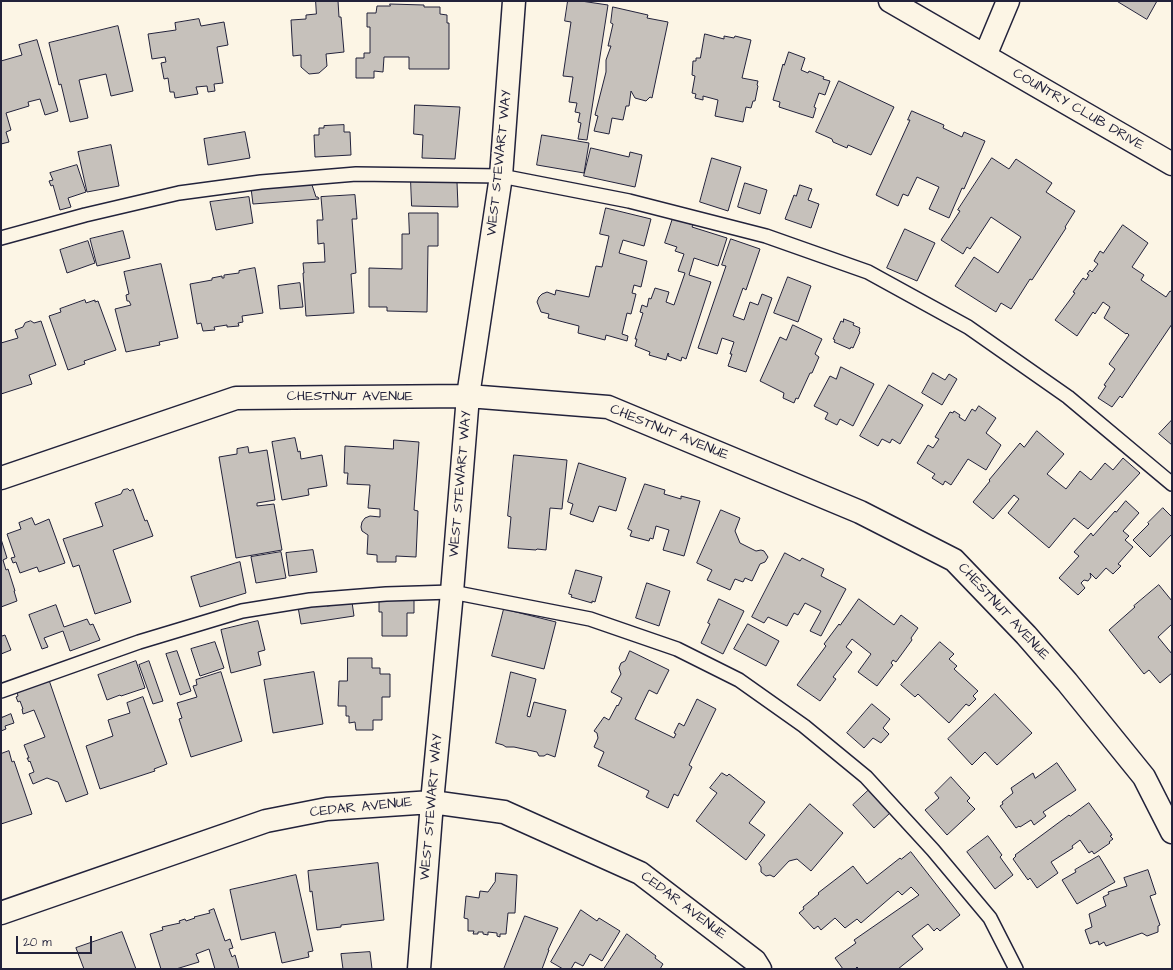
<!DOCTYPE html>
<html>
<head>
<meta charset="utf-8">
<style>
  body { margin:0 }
  #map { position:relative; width:1173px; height:970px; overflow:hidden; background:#fcf5e5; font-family:"Architects Daughter",sans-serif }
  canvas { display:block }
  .frame { position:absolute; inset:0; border:2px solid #22223b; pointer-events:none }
  .scale { position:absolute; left:16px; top:936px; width:76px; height:18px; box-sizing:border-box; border:2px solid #22223b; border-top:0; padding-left:5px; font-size:12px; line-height:14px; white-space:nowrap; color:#22223b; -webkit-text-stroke:3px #fcf5e5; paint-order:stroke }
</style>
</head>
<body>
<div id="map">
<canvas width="1173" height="970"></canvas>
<div class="frame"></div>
<div class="scale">20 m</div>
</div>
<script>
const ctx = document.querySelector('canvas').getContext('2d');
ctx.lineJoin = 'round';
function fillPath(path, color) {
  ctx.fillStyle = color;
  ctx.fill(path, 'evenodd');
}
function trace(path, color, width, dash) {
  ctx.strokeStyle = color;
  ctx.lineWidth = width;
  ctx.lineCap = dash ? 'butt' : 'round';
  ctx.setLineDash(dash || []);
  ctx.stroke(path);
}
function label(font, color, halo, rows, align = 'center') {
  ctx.font = font + ' "Architects Daughter",sans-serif';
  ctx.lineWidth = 4;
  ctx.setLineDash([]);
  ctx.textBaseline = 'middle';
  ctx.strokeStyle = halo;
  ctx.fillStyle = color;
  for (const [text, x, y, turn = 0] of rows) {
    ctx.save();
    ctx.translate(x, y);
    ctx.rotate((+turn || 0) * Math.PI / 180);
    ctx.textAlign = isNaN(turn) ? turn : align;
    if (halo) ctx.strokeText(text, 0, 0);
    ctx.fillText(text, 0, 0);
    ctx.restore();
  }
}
const building = new Path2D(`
  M316,1H338L339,17H341L344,52L326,54L327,66L319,73L309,74L301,67V55L293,56L291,20L306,19V15L316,14Z
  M568,1H581L608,5L587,140L578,139L581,123L578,122L580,113L575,112L577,103L569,102L573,77L563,76L571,22L565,21Z
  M1117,1H1157L1147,19Z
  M390,4L424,5V7H440V14L447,15V23H449V69H409V57H384L383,72L374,71V78H356V58H364V53H370V27H367V13H376L377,6H390Z
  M613,7L648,15L647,18L668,22L652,98L650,97L646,101L635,98L631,91L629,106H626L623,120L612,118L609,134L594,131L598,116L595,115L606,72V60L611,46H608L613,24L611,23Z
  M199,19L201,26L224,22L228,45L217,47L223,83L214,84L215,91L208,92L207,86L196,87L198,94L175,98L174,92H170L168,78L164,79L161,63L166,62L165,57L152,59L148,34L176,30L175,23Z
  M118,26L133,91L111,96L106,74L79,80L88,118L70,122L61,84L59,85L49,43Z
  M705,34L724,39V36L734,38L735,36L751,40L742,78L758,81L757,85L758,86L755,101H753L751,108L746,107L743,122L715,116L718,100L703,96V100L695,98L696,94L692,93L695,76L692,75L693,61H696V58H700Z
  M37,40L58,111L45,115L40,99L28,102L29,106L6,113L11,130L6,132L9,142L1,144V61L22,55L19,45Z
  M789,52L805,58L801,70L808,73L809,71L824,77L823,79L830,81L825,95L819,93L814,107L816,108L813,118L779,107L780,102L773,100L783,64L784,65Z
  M839,81L894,107L871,155L848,145L847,148L833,142L832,139L816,132Z
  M415,105L460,107L455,159L422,158L423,135L414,134Z
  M912,111L944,125L943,128L962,137L964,132L985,141L964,189L962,188L949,218L929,209L939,187L917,177L908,196L903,194L898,206L876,195L910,120H908Z
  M344,125V132H350L351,155L315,157L314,135H319V128H324V126Z
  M245,132L250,158L208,165L204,139Z
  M542,135L589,143L584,173L537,165Z
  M111,145L119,186L87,192L78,152Z
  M591,148L629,157L630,152L642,155L635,187L584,176Z
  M712,158L741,167L728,211L700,202Z
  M992,158L1009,169L1016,159L1052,183L1046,192L1075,211L1065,227L1066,228L1032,280L1030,279L1011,309L1001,303L996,312L955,286L974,257L998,273L1021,237L991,217L970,249L967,247L963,254L941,240L960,211L958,210Z
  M77,165L86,192L68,198L71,207L60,210L53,185L51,186L49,181L53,180L50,173Z
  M411,181L457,182L458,207L412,206Z
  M311,182L316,197H318L319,199L253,204L251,188Z
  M745,183L767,190L760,214L738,207Z
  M800,185L812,189L808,200L819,204L811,228L785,219L794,195L796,196Z
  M355,195L357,219H352L356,273L351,274L354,313L306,316L303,273H304L303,263L325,262L324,243L318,244L317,220H323L321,197Z
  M249,197L253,223L216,230L210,202Z
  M606,208L651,219L644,246L623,240L619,253L647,261L641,287L634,285L632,293L636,294L631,314L627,313L622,334L628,336L627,341L606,335L605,340L578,333L579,326L548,318L549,314L541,312L537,302L539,297L542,294L547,292L555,295L556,290L589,297L596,266L602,267L609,236L600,234Z
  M409,213H438V246H428L427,312L387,311V307H369V268L402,269V234H409Z
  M673,218L693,225L692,227L727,238L718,266L694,258L689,275L711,282L686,359L682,357L681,361L668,356L669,354L668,353L666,360L649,355L650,352L635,346L637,339H635L643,313L640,312L642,305L647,307L649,298L651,299L655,288L669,292L666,302L674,305L685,273L678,271L684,254L675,251L677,247L665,243Z
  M1123,225L1148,243L1132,267L1144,275L1141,280L1166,297L1170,291L1172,292V324L1122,398L1120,396L1112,407L1098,398L1106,386L1104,385L1115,369L1109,364L1129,335L1127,333L1126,334L1104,318L1110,307L1103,302L1095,314L1093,312L1077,336L1055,320L1075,293L1073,292L1083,278L1086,280L1089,275L1087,274L1090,270L1092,272L1098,264L1094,261L1100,251L1103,253Z
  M905,229L935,243L917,281L887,268Z
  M123,231L130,258L97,266L90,239Z
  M731,239L760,249L746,290L743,288L733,316L744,320L750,302L758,305L762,294L772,298L746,372L728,366L732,354H730L734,342L722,338L717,354L698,348L726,266L722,265Z
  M88,241L95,263L67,273L60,250Z
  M161,264L178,338L159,342L160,345L126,352L115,309L131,305L129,301H127L126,295L129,294L124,272Z
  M255,268L263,313L242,316L243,322L238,323L239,326L227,327V325L214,327L215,330L203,331L201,323L197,324L190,284L212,280V278L222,276V278H224V275L239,273V271Z
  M788,277L811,286L798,322L774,313Z
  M300,283L303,307L280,309L278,286Z
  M85,300L86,303L95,300V302L98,301L116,350L84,361L85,364L68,370L49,316L61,312L60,309Z
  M844,319L854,323L853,325L860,328L859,331L860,332L853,348L851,347L850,349L834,342L835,340L833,339L841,321L843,322Z
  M31,321L34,323L41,321L56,365L29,375L32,384L1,394V343L18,338L15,330L23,327L25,323Z
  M793,325L822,339L815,354L819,357L812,373H810L798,399L796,398L794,403L783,398L784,393L760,381L780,337L786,340Z
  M841,367L874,384L853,426L840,419L837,425L825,419L828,413L814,406L830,376L836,379Z
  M933,373L945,380L949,374L957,379L942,405L922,393Z
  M889,385L923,405L900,444L892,439L890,443L882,439L878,446L860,436Z
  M979,406L996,418L986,433L1001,445L986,470L968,459L951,485L945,481L943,485L932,478L935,474L917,463L928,445L933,448L939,439L935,437L950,412L953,413L954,411L960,415L959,417L965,421L972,409L975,411Z
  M1172,420V445L1159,434Z
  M1037,431L1064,454L1047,474L1066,489L1080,471L1091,480L1105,463L1113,470L1123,458L1140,473L1088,529L1074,518L1049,548L1008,513L1019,499L1014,495L993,519L973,502L990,481L989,480L1020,443L1024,447Z
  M295,438L298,452L300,451L301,459L322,455L327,486L308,489L309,495L282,500L272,442Z
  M394,440L419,442L414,510L418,511L416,557L396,556V562H377V555L367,554L368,535L362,531L361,527L362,522L365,518L370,516L380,517V509L368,508L370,485L347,484L348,473H344L345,446L393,449Z
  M248,447L249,453L267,450L275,500L257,503V506L274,504L282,550L236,558L219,457L237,454V449Z
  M514,455L567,460L562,509L550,508L546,550L537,549L536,550L508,548L511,517L508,516Z
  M579,463L626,478L616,511L599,506L593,522L570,514L573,504L568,502Z
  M645,484L665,490L664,494L681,499V496L700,501L684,556L663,550L669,530L656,526L653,539L650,538L649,541L630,536L632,531L628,529Z
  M128,489L130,491L133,489L145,521L147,520L153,536L113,550L131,602L95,614L79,565L73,567L63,539L103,526L95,503L121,494L123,490Z
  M1126,501L1139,513L1123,531L1129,536L1125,540L1133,547L1118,564L1121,566L1113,574L1106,568L1096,579L1090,573L1091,577L1088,581L1084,580L1081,583L1085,588L1078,595L1059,578L1079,556L1074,552L1091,533L1093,536L1115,511L1116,512Z
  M1163,508L1172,517V534L1150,557L1133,540L1149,524L1148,523Z
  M721,510L740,518L735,531L740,543L756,551L761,550L764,551L768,557L765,562L760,564L752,581L745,578L743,582L735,579L730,590L707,580L712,570L697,563Z
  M32,518L35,525L49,519L65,563L39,572L37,567L20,573L16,562L13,563L11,558L15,557L7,534L21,529L19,523Z
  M1,539L7,558L3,560L6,570L8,569L15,591H14L17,601L1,607Z
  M313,550L317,572L289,576L286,553Z
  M281,552L286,578L256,583L251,557Z
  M785,553L800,561L802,558L824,569L821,576L846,589L821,636L810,631L821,611L805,603L798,615L794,613L787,626L768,617L764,623L752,617Z
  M240,562L246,593L200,607L191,577Z
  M576,570L602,577L595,602L592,601V603L571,597L572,595L569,594Z
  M647,583L670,591L659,626L636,618Z
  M1159,585L1172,601V624L1158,637L1172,654V673L1160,683L1149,670L1144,674L1109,630L1135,607L1134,606Z
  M414,599V613H407V636H382V612H379V600Z
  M719,599L744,611L723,654L701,643L710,624L708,623Z
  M859,599L894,625L901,615L918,628L911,638L912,640L896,662L893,660L891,663L893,665L877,686L858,672L871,654L852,639L846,647L852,652L833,677L836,679L820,701L797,685L826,646L824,644L839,624L840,625Z
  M327,602V606L352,602L354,616L301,624L298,607Z
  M56,605L64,627L87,619L90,625L93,624L100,640L70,651L63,631L44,638L48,647L42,649L29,615Z
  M504,609L556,622L544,669L492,656Z
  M258,621L265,650L258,652L261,665L231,673L221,630Z
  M748,624L779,641L766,666L734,649Z
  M1,635L2,636L5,635L11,650L1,654Z
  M215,642L224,668L200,676L191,649Z
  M940,642L954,654L949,659L957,666L954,669L978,691L973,696L976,699L969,706L966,704L949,723L918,694L915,697L901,685Z
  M177,651L191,691L180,695L166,654Z
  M630,651L669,670L657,694L649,690L635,719L674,738L676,734L674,733L679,723L684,726L697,699L716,709L689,765L692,767L678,796L674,794L668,808L646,797L649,791L598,766L604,752L594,747L598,738L597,733L594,731L604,717L609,720L617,705L618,706L622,698L611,692L621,674L619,668L621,663L625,661Z
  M348,658H372V668H380V674H390V697H382V720H373V730H356L355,722L349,723V716H346V706H338L339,681H347Z
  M136,661L145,688L121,696L120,695L107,700L98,675Z
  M149,661L163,701L153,704L139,665Z
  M221,672L242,741L191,757L179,719L182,718L177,703L197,697L193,686L197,685L196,680Z
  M314,672L323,724L273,733L264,680Z
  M511,672L536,679L527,716L530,717L534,702L566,710L555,757L547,754L544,756H539L537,752L514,747H506L503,745L496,743Z
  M49,680L88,794L66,802L58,782L47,778L33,784L29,774L34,772L30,761L29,762L27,758H29L24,745L45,737L34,710L23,714L22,709H23L20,701L18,702L16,697L18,696L17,692Z
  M995,694L1032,733L997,765L985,752L972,765L948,739Z
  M143,697L167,764L154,769L155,771L100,789L86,746L113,736L108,720L130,713L127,703Z
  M872,704L890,719L883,728L889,734L881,743L873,738L864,748L847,733Z
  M11,714L14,723L5,726L6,729L1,731V715L2,717Z
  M9,751L12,762L14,761L32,814L1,824V754Z
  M1057,763L1076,790L1043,812L1046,816L1034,825L1031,820L1020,827L1019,826L1016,828L1000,806L1003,804L1002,802L1013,793L1011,788L1033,773L1035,778Z
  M722,773L727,776L729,774L765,802L749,823L765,835L746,860L696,821L717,793L710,788Z
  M951,777L970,798L967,801L975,809L947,835L925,810L939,798L935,793Z
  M870,789L891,812L874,828L853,805Z
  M1089,803L1112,835L1110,836L1113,839L1109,842L1110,843L1094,854L1092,851L1089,853L1080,840L1072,846L1073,848L1051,862L1058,873L1037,888L1030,878L1028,880L1013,859L1016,856L1015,855L1069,815L1070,816Z
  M810,804L843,833L811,871L797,859L789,861L774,877L770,875L766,876L761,872V867L759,864Z
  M988,836L1002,855L1000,857L1013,875L995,889L967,852Z
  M911,852L960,915L940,931L937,928L934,931L928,924L912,936L923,949L898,969H859L857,967L855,969H843L835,958L856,943L854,940L919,895L911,887L902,895L898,891L861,923L857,919L845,928L835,918L821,930L818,926L814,929L799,913L804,909L803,907L819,894L818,893L853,866L867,884L900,858L901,859Z
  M1099,856L1115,882L1077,904L1062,880L1076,872L1075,870Z
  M378,863L384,920L341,925V927L317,930L312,891L310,892L308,871Z
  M1148,870L1156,894L1150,896L1160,925L1158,926V932L1147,936L1142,933L1106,946L1104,942L1099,945L1098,941L1090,944L1085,930L1092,927L1089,914L1106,906L1103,897L1109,894L1108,892L1127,886L1124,878Z
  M496,873L517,875L515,913H508L506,934H500V937L497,936V933L488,932V935L483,934V932H478V934H473L474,931H468V919L464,918L466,896L479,898L480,891L488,892L495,882Z
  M296,875L313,951L308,952L309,957L282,963L275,932L241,940L230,890Z
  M214,909L225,941L230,939L233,948L229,949L232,957L235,955L239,969H215L209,949L196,954L199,962L176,969H161L150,934L163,930L162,927L180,923L179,921L185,919L186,921L195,918L194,917L210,913L209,911Z
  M581,910L597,921L599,918L620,931L602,961L590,954L583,966L575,962L571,969H563L551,962Z
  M525,916L558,928L548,950H549L542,969H504Z
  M122,932L136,969H84L76,948Z
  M627,934L656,956L655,958L663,964L660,969H604Z
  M370,952L372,969H343L341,954Z`);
const service = new Path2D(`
  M1,238L85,215L179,193L261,182L356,174L501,176L629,201L766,236L868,272L968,327L1068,397L1172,484
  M1,691L139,642L242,611L310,600L386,594L452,592L590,619L677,649L739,680L804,726L866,777L933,850L990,918L1016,969`);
const minor = new Path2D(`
  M890,1L1172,164
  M985,56L1008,1
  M1,478L236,398L468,396L608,407L860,512L954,560L1026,635L1067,682L1144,777L1172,832
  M1,913L266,821L327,809L432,802L504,812L640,873L755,961L760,969
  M419,969L432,802L452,592L468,396L501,176L514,1`);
const streetNames = [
  ["COUNTRY CLUB DRIVE",1078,110,30],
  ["WEST STEWART WAY",500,163,-84],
  ["CHESTNUT AVENUE",350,397],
  ["CHESTNUT AVENUE",669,433,22],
  ["WEST STEWART WAY",461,484,-85],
  ["CHESTNUT AVENUE",1003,612,47],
  ["WEST STEWART WAY",432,807,-85],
  ["CEDAR AVENUE",361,808,-6],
  ["CEDAR AVENUE",683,906,37]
];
fillPath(building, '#c6c1bb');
trace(building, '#22223b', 1);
trace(service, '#22223b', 16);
trace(minor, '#22223b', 25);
trace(service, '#fcf5e5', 13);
trace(minor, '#fcf5e5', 22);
label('14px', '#22223b', '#fcf5e5', streetNames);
</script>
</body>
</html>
